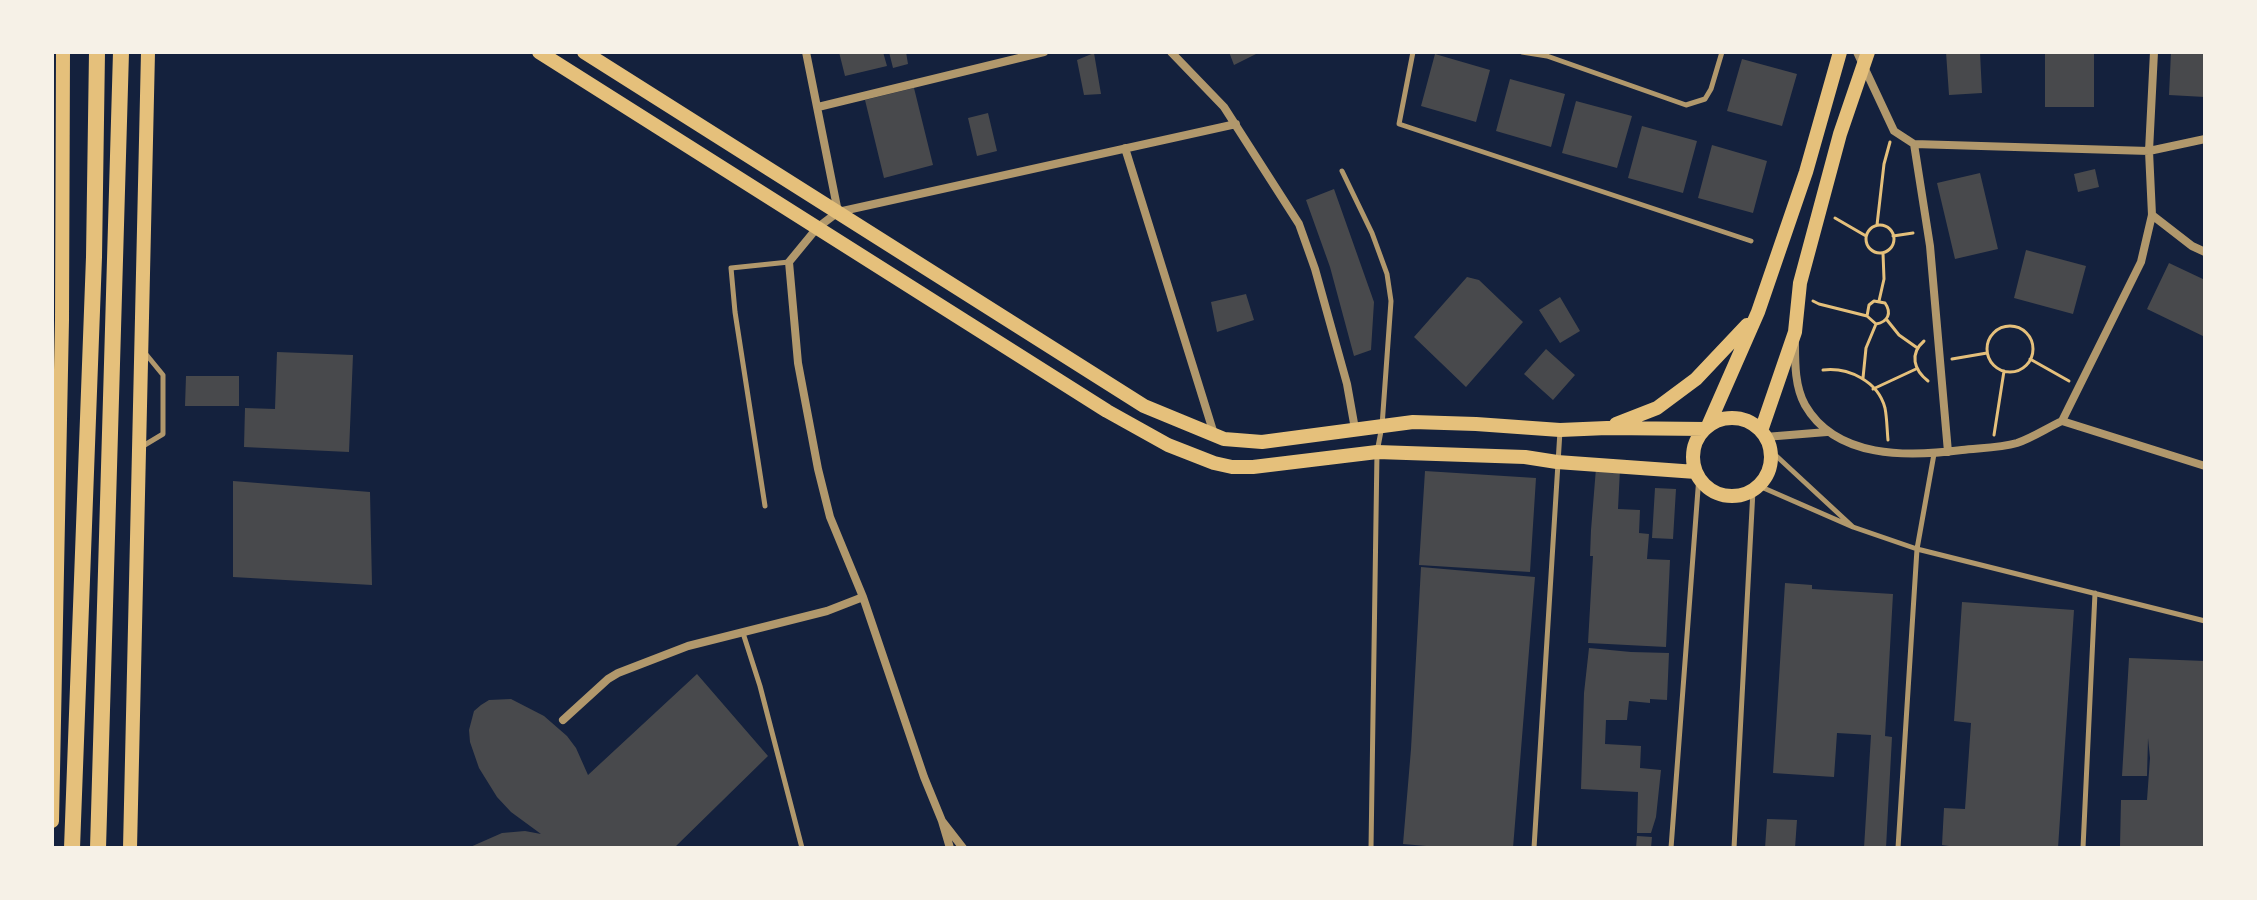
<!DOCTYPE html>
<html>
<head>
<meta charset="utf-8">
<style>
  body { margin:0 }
  #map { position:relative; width:2257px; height:900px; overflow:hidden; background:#14213d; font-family:Cabin,sans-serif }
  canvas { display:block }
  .frame { position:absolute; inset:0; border:54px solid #f6f1e7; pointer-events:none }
</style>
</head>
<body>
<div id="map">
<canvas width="2257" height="900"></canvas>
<div class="frame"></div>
</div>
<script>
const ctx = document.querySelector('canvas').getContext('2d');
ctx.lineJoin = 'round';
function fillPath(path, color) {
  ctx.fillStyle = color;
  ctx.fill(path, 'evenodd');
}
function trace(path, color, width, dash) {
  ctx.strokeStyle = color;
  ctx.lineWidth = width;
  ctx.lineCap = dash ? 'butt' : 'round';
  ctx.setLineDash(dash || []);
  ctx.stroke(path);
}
const building = new Path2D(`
  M839,52H883L887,66L845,76Z
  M889,52H906L908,64L893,68Z
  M1229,52H1260L1234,65Z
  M1946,52H1980L1982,93L1949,95Z
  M2045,52H2094V107H2045Z
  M2171,52H2205V97L2169,95Z
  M1094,53L1101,94L1084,95L1077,60Z
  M1435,54L1490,70L1476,122L1421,106Z
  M1742,59L1797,74L1782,126L1727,111Z
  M1510,79L1565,94L1551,147L1496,131Z
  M914,88L933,165L884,178L865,100Z
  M1576,101L1632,116L1617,168L1562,153Z
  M988,113L997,151L977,156L968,118Z
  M1642,126L1697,141L1683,193L1628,178Z
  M1712,145L1767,161L1753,213L1698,198Z
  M2095,169L2099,187L2078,192L2074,174Z
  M1980,173L1998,249L1955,259L1937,183Z
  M1334,189L1374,302L1371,350L1354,356L1330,267L1306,200Z
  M2026,250L2086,266L2073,314L2014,298Z
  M2169,263L2205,280V337L2147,309Z
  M1467,277L1479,280L1523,322L1466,387L1414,337Z
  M1246,294L1254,320L1217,332L1211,302Z
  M1560,297L1580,331L1560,343L1539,310Z
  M1546,349L1575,375L1553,400L1524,374Z
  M277,352L353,355L349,452L244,447L245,408L275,409Z
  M186,376H239V406H185Z
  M1596,468L1620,469L1618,509L1640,510L1639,533L1649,534L1647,559L1670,560L1666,647L1588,643L1593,556H1590L1591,530Z
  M1425,471L1536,478L1530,572L1419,565Z
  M233,481L370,492L372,585L233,577Z
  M1655,488L1676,489L1673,539L1652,538Z
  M1421,567L1535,577L1513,848H1449L1403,844L1411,749Z
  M1785,583L1812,585V589L1893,594L1885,736L1892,737L1886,848H1864L1871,735L1837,733L1834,777L1773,773Z
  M1962,602L2074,610L2058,848H1963L1942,845L1944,808L1965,809L1971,723L1954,721Z
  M1589,648L1631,652L1669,653L1667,700L1650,699V703L1629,701L1627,720H1606L1605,744L1641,746L1640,768L1661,770L1656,817L1651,833H1637L1638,792L1581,789L1584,693Z
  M2129,658L2205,661V848L2120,846L2121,800H2147L2150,758L2148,738L2147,776H2122Z
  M697,674L768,756L674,848H468L502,833L525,831L541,834L511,812L497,797L479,768L470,742L469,730L474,711L481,705L489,700L511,699L544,716L567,736L576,748L588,775Z
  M1767,819L1797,820L1795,848H1765Z
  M1637,836L1652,837L1651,848H1636Z`);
const path = new Path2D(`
  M1835,218L1866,236
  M1866 239a14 14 0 1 1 28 0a14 14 0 1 1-28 0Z
  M1877,225L1884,164L1890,142
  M1893,236L1913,233
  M1813,301L1819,304L1867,316L1876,324C1888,322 1892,313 1885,303L1874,301L1869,305L1867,316
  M1879,301L1884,279L1883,253
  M1887,320L1899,335L1916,347
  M1987 349a23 23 0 1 1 46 0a23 23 0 1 1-46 0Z
  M1924,341C1909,354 1914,370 1928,381
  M1952,359L1987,353
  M2030,359L2069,381
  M1823,370C1848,367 1878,381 1885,408C1887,418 1887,430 1888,440
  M1863,378L1866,348L1876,324
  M1873,389L1916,369
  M1994,435L2004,371`);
const service = new Path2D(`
  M1413,52L1399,124L1751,241
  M1522,52L1547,56L1686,105L1705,99L1711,89L1722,52
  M1342,171L1372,233L1387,274L1391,301L1382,426L1377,452L1371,848
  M143,446L163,434V375L145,353
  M1759,486L1853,527L1771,451
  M765,506L735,312L731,268L789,262
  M1853,527L1917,549L2205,621
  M743,633L760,686L802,848
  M1534,848L1560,431
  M1671,848L1699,476
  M1734,848L1753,490
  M1898,848L1917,549L1934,454
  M2083,848L2095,593`);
const minor = new Path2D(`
  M806,52L838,212
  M1171,52L1224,107L1299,224L1315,269L1347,384L1355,429
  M1857,52L1894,131L1914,144L1930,246L1948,452
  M818,107L1044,52
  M1914,144L2149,151L2205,139
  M1125,148L1214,434
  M2152,215L2192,246L2205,252
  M1795,344C1795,364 1795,387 1805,405C1836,459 1908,457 1962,450C1979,448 2000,448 2017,443C2032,438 2047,428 2062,421L2205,466
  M2062,421L2141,262L2152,215L2149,151L2154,52
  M1765,437L1827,432
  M863,597L830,517L818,469L798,363L789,262L817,228L838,212L1236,124
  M563,720L608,679L618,673L688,646L827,611L863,597L924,777L942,821
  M950,848L942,821L963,848`);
const secondary = new Path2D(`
  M539,52L1107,411L1168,445L1214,463L1232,467H1253L1377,452L1525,457L1557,462L1696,472
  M584,52L1144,406L1224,439L1262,442L1413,422L1476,424L1560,430L1607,428L1705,429
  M1693 457a39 39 0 1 1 78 0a39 39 0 1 1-78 0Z
  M1616,424L1657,408L1696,379L1747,325
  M1708,426L1758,312L1806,172L1840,52
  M1761,431L1795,332L1800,283L1840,134L1868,52
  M52,821L62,320L63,52
  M130,848L148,52`);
const trunk = new Path2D(`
  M72,848L94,257L97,52
  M98,848L121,52`);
fillPath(building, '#48494c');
trace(path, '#e5c07b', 3);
trace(service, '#b1986c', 5);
trace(minor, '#b1986c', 8);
trace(secondary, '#e5c07b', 14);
trace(trunk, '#e5c07b', 16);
</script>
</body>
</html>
